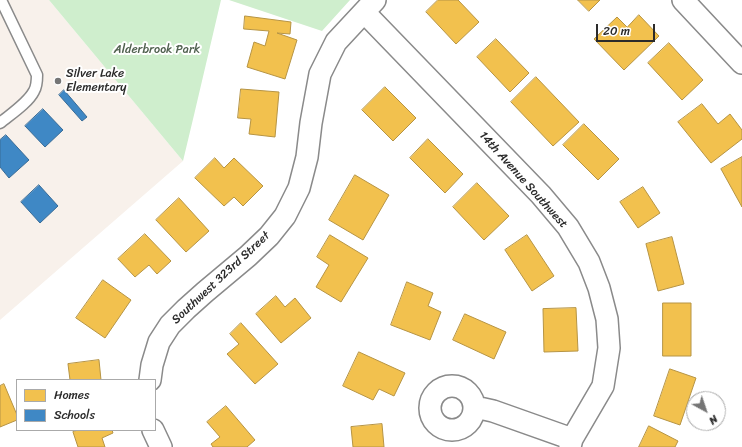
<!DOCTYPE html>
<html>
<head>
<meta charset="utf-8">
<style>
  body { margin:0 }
  #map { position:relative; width:742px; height:447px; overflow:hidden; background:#fff; font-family:Sriracha,sans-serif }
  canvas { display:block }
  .legend { position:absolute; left:16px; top:379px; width:140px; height:52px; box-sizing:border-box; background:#fff; border:1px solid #aaa; margin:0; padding:5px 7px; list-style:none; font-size:12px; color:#2b2b2b }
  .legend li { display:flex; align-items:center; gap:8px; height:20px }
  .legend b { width:20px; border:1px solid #aaa }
  .north { position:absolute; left:686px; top:391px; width:40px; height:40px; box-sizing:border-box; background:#fff; border:1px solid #aaa; border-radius:50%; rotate:140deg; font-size:11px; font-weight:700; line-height:16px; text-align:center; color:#2b2b2b }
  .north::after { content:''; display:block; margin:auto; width:14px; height:18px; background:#757575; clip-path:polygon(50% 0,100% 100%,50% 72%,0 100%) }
  .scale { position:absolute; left:596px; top:24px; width:59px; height:18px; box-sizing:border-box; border:2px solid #2b2b2b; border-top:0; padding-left:5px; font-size:12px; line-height:14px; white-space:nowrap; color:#2b2b2b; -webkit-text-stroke:3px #fff; paint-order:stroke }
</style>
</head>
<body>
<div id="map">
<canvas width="742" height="447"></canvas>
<ul class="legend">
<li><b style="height:11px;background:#f2c14e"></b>Homes</li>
<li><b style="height:11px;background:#3f88c5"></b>Schools</li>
</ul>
<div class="north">N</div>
<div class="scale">20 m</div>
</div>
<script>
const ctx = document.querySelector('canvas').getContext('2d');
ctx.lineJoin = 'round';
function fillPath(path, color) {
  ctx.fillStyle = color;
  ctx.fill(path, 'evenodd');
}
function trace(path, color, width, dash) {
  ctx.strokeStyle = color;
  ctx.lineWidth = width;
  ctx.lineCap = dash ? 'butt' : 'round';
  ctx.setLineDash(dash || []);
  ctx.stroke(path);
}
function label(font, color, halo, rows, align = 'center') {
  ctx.font = font + ' Sriracha,sans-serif';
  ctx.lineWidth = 4;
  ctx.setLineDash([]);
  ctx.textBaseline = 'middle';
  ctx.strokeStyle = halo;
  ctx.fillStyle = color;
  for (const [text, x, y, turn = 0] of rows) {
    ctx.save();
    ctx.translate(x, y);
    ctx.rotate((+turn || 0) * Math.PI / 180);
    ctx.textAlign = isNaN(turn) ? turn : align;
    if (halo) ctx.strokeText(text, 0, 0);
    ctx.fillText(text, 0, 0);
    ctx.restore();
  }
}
const built = new Path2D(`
  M0,0H49L183,161L0,320Z`);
const green = new Path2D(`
  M49,0H221L194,115L183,161Z
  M229,0H350L322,31Z`);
const homes = new Path2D(`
  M438,0H458L479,22L456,44L426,12Z
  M578,0H600L589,11Z
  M639,15L659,36L624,70L594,39L617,17L627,27Z
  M245,16L291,22L290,34L277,33L297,40L285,79L247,67L254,42L265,46L269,31L244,29Z
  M496,39L529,73L510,92L477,57Z
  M669,43L703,80L682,100L648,63Z
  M536,77L579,122L553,146L511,102Z
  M385,87L416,118L393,141L362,110Z
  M241,89L279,92L275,137L249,134L251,119L238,118Z
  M702,104L718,124L730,114L742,130V139L711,163L678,122Z
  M584,124L619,159L598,180L563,145Z
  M428,139L463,174L445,193L410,158Z
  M742,157V207L721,169Z
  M215,158L224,168L234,158L263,186L243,206L234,197L224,206L195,178Z
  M355,175L389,195L363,240L329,220Z
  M477,183L509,216L484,240L453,207Z
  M643,187L660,213L638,228L620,202Z
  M179,198L209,231L186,252L156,220Z
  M145,234L171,261L157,274L149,265L135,277L118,259Z
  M330,235L368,258L341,302L316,287L329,265L317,257Z
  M527,235L554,276L532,291L505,250Z
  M672,237L684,284L658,291L646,244Z
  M103,280L131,300L105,338L76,318Z
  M407,282L433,293L428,306L441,312L430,340L391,325Z
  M276,296L285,307L295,298L311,318L281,343L256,314Z
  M663,303H691V356H663Z
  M576,308L578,351L544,352L543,309Z
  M465,314L506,332L494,359L453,340Z
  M241,323L278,364L255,384L227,354L239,344L230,334Z
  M359,352L405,373L394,396L379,389L373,400L343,386Z
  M99,360L101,380H70L68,364Z
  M670,369L696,378L680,425L654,416Z
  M4,384L17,415V420L0,427V386Z
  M226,406L255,440L247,447H213L211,444L220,437L207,422Z
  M382,424L384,447H353L351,427Z
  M649,426L678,441L675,447H639Z
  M78,430H112L113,433L102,438L105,447H78L73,432Z`);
const schools = new Path2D(`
  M64,90L87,117L82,121L59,95Z
  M43,109L63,130L45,147L25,126Z
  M6,135L29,160L9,178L0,167V140Z
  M39,185L58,206L40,223L21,202Z`);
const lane = new Path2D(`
  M0,123C11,114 28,103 34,91C37,86 37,81 37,75L1,0`);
const street = new Path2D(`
  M683,0L742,63
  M364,12L541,195L568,227L589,262L599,288L607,319L609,348L603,386L572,439L570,447
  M150,380L152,365L159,342L170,325L186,309L205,292L248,256L269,236L285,216L299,188L307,157L311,123L320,74L336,42L375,0
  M430 408a22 22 0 1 1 44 0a22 22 0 1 1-44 0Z
  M475,407L493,411L572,439
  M153,430L161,447`);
const markers = [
  [58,81,4,"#757575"]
];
const parkNames = [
  ["Alderbrook Park",157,50]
];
const poiNames = [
  ["Silver Lake",66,74],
  ["Elementary",66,88]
];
const streetNames = [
  ["14th Avenue Southwest",523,180,48],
  ["Southwest 323rd Street",221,278,-43]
];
fillPath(built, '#f8f1eb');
fillPath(green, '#cfeecd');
fillPath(homes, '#f2c14e');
trace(homes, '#b69444', 1);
fillPath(schools, '#3f88c5');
trace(schools, '#396c97', 1);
trace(lane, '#8a8a8a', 13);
trace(street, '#8a8a8a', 24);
trace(lane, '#fff', 10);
trace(street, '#fff', 21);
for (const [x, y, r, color] of markers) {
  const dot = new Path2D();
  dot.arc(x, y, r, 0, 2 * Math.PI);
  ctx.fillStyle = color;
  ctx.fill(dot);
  trace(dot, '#fff', 1.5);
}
label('12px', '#50614f', '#fff', parkNames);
label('12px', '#2b2b2b', '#fff', poiNames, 'left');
label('12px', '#2b2b2b', '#fff', streetNames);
</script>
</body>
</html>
